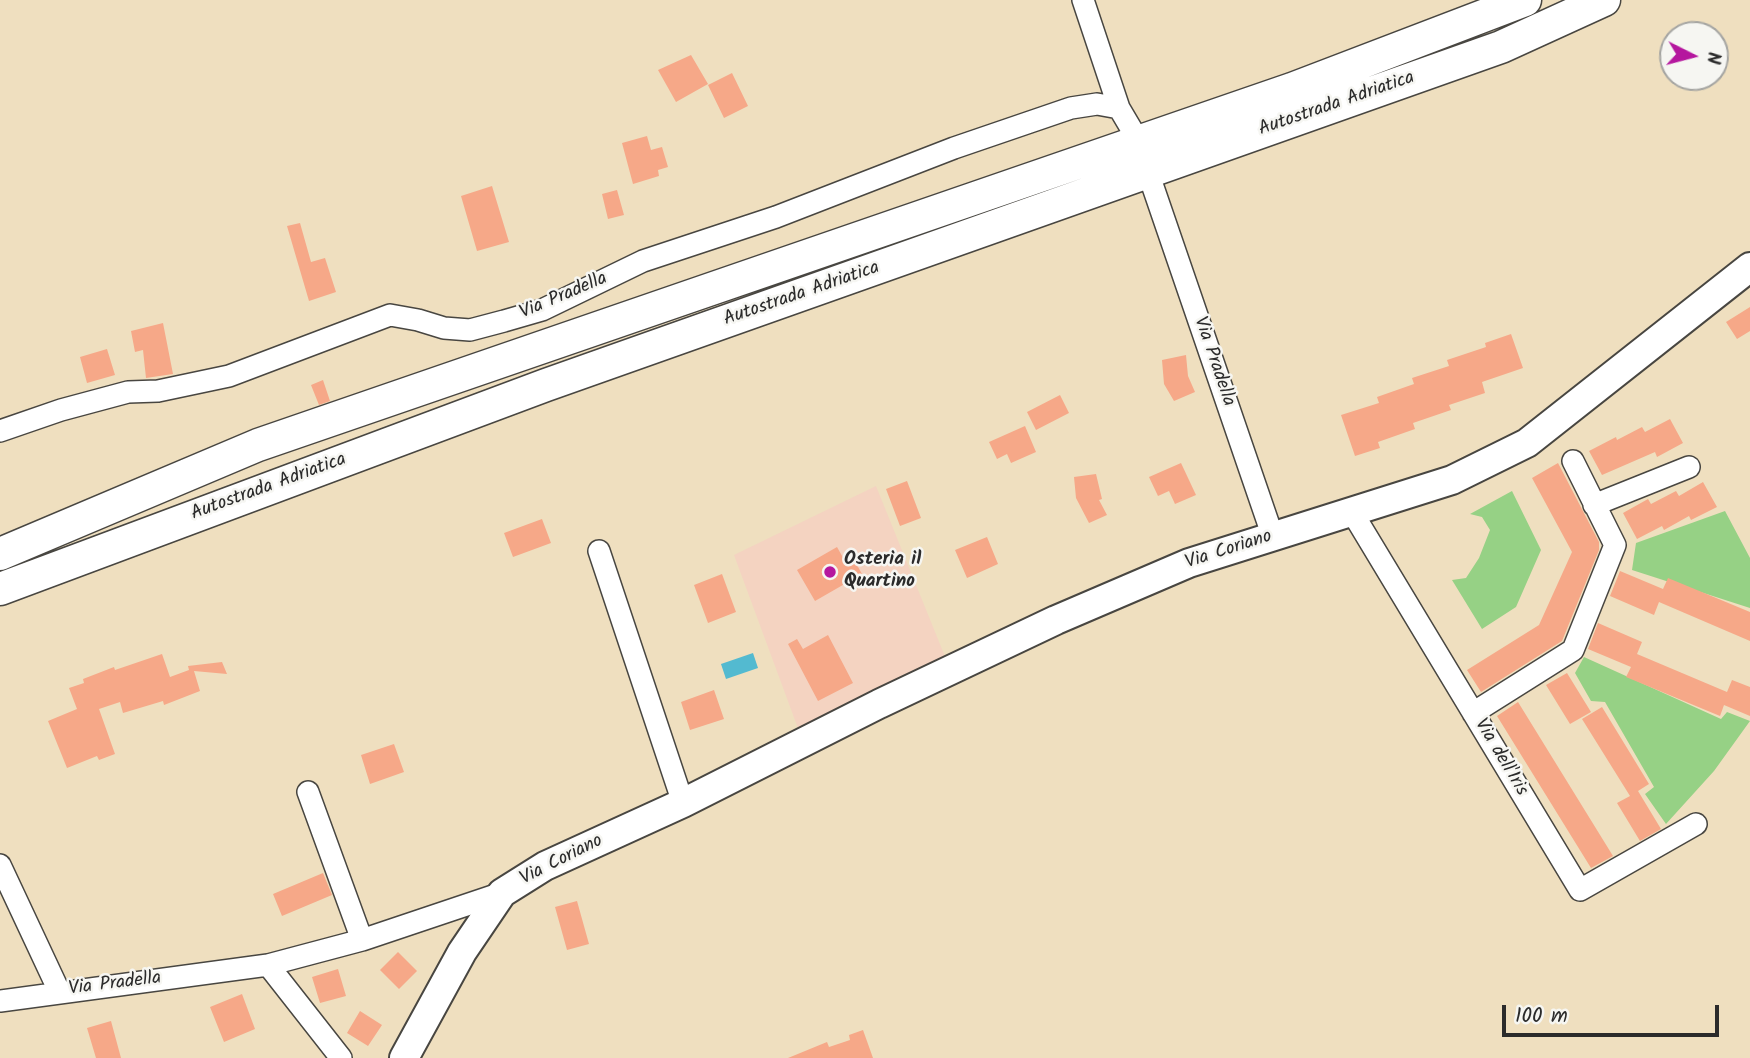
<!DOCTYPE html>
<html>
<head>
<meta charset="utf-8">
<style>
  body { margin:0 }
  #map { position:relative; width:1750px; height:1058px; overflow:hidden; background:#efdfbf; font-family:Kalam,sans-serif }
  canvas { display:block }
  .north { position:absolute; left:1659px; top:21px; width:70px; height:70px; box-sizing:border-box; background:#f6f6f2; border:2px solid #a5a5a2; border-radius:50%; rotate:96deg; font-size:19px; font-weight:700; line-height:28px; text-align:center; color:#2b2b2b }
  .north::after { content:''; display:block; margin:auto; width:24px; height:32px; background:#b5179e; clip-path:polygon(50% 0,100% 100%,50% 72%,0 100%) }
  .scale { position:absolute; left:1502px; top:1005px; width:217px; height:32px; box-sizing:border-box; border:4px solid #2b2b2b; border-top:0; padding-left:9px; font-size:21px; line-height:24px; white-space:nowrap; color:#2b2b2b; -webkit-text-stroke:5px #f6f6f2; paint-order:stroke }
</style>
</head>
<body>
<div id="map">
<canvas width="1750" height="1058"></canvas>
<div class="north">N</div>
<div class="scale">100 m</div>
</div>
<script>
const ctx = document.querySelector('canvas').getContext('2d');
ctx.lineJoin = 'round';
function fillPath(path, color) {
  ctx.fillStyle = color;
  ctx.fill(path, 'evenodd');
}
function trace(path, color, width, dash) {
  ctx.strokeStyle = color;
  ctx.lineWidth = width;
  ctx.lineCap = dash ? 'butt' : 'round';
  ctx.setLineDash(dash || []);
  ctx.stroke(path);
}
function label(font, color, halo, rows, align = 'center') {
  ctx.font = font + ' Kalam,sans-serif';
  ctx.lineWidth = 5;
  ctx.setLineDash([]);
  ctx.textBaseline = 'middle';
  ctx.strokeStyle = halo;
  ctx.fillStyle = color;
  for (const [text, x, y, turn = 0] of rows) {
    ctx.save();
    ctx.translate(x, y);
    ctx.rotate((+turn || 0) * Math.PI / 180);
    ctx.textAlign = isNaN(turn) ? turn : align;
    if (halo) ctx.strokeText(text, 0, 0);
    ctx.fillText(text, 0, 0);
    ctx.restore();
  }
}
const built = new Path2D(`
  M876,486L946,659L799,731L734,555Z`);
const green = new Path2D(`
  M1512,491L1541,550L1516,607L1482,629L1452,580L1466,578L1479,558L1490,530L1482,517L1470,514Z
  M1725,511L1750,558V608L1632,570L1636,543Z
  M1584,657L1721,719L1727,712L1750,721L1714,771L1666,824L1645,794L1654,787L1605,702L1591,701L1575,673Z`);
const water = new Path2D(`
  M753,653L758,668L726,679L721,664Z`);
const building = new Path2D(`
  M691,55L708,84L676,102L658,70Z
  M732,73L748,106L724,118L708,85Z
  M647,136L651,150L662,147L668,167L658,170L659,176L633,184L622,143Z
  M492,186L509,242L477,251L461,196Z
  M617,190L624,215L608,219L602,194Z
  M300,223L311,262L325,258L336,292L309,301L287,226Z
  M1750,307V331L1737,339L1726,322Z
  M163,323L173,374L146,378L143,350L135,352L131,331Z
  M1511,334L1523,368L1482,382L1485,393L1449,405L1451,410L1413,423L1415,429L1378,442L1380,448L1355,456L1341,415L1379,403L1377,397L1414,384L1412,378L1449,366L1447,360L1486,347L1485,343Z
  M107,349L115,375L87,383L80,357Z
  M1186,355L1188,376L1195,392L1174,401L1164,384L1162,360Z
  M323,380L330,401L319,405L311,385Z
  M1060,395L1069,413L1036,430L1027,412Z
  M1670,419L1683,443L1657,457L1655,452L1602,475L1589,451L1616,437L1617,440L1642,427L1645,432Z
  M1025,426L1036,452L1011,463L1007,454L997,459L989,442Z
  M1181,463L1196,495L1175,504L1169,491L1158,496L1149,477Z
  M1558,463L1599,542V550L1562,641L1481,692L1467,670L1539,625L1572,552L1532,478Z
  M1096,474L1102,499L1099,500L1107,515L1089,523L1076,498L1074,477Z
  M907,481L921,518L900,526L886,489Z
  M1703,482L1717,507L1691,520L1689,516L1664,530L1662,526L1637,539L1623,513L1648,499L1651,504L1676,491L1679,496Z
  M542,519L551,543L513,557L504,533Z
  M987,537L998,564L967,578L955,550Z
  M837,547L846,563L853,558L862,574L815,601L797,570Z
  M1620,571L1663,589L1668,578L1750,612V641L1659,602L1654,615L1610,596Z
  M722,574L736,612L708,623L694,585Z
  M1598,623L1642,642L1637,654L1727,692L1732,680L1750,687V716L1724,705L1720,716L1626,677L1631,667L1588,649Z
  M828,635L853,683L818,701L788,644L797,639L803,649Z
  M162,654L170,677L189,670L188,666L222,662L227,674L194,671L200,691L164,705L163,701L123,713L120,702L99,709L115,754L99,760L97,756L67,768L48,721L77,709L69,688L84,683L83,679L114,667L115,670Z
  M1567,673L1591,712L1570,724L1546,685Z
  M714,690L724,719L690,730L681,702Z
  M1518,702L1613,856L1591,868L1497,716Z
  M1602,707L1649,784L1638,791L1661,829L1640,841L1617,803L1630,796L1582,719Z
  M394,744L404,772L370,784L361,755Z
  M323,873L332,895L282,916L273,894Z
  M577,901L589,944L567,950L555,907Z
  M398,952L417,971L399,989L380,970Z
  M338,969L346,996L320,1003L312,977Z
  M242,994L255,1029L224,1042L210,1007Z
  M360,1011L382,1025L368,1046L347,1033Z
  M111,1021L121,1058H96L87,1028Z
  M863,1030L873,1058H788L827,1042L829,1047L850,1040L849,1035Z`);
const minor = new Path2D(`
  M1083,0L1119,108
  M1153,187L1273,537
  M0,431L61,410L128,392L158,391L229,376L390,315L418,320L444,328L470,330L504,321L542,310L643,261L776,217L954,148L1071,108L1097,104L1119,108L1132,130
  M1594,505L1689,467
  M1352,512L1580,890L1696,824
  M599,551L683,803
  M1473,713L1573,650L1615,545L1573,461
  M308,792L362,940
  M0,865L59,991
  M268,965L341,1058
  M0,1001L268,965L362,940L502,893`);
const major = new Path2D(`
  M404,1058L462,952L502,893L545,866L683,803L879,704L1056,620L1189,563L1452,480L1527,443L1750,267`);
const highway = new Path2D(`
  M0,554L258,445L1292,89L1525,0
  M0,589L546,385L1501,47L1604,0`);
const markers = [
  [830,572,7,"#b5179e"]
];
const streetNames = [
  ["Autostrada Adriatica",1337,105,-19],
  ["Autostrada Adriatica",802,295,-19],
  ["Via Pradella",564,297,-23],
  ["Via Pradella",1213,362,71],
  ["Autostrada Adriatica",269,488,-20],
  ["Via Coriano",1229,551,-18],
  ["Via dell'Iris",1500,758,59],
  ["Via Coriano",562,861,-27],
  ["Via Pradella",115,985,-7]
];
const poiNames = [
  ["Osteria il",844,561],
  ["Quartino",844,583]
];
fillPath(built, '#f4d3c1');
fillPath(green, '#96d185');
fillPath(water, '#53bad0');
fillPath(building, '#f6a888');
trace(minor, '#484641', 24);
trace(major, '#484641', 32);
trace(highway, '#484641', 35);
trace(minor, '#fff', 21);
trace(major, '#fff', 28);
trace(highway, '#fff', 32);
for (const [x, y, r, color] of markers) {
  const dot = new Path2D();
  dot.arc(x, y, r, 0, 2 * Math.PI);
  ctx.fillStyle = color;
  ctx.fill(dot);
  trace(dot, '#f6f6f2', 2.5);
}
label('19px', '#2b2b2b', '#f6f6f2', streetNames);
label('bold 19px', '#2b2b2b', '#f6f6f2', poiNames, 'left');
</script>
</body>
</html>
